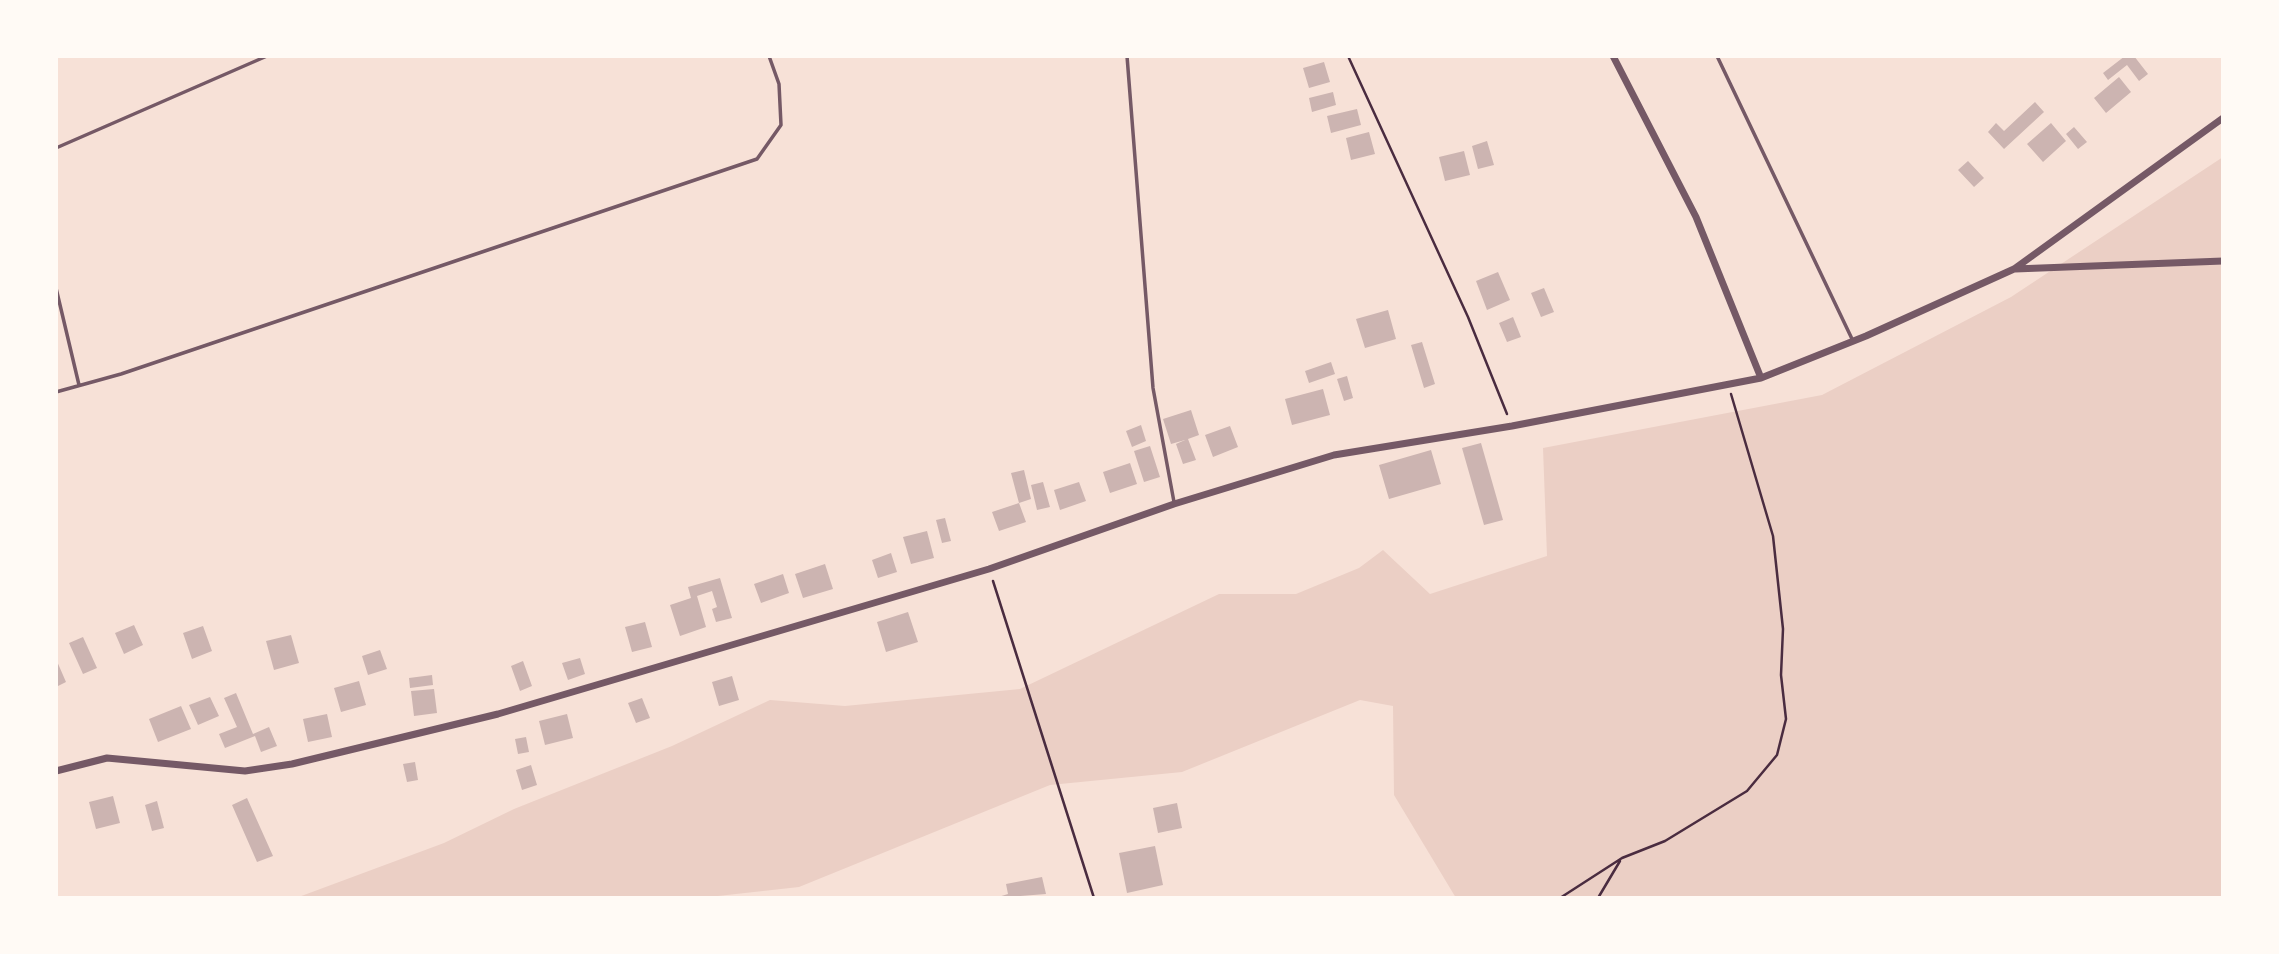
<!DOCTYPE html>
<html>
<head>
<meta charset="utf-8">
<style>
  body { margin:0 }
  #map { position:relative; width:2279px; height:954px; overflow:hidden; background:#f7e1d7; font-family:Barlow,sans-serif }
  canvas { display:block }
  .frame { position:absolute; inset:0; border:58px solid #fffaf5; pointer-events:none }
</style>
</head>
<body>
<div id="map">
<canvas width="2279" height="954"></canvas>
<div class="frame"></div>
</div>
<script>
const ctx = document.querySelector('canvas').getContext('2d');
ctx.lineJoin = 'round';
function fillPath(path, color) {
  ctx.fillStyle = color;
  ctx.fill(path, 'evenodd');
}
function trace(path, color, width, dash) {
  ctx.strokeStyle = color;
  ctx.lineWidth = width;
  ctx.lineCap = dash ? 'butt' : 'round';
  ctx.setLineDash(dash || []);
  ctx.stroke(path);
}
const green = new Path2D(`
  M2223,157V898H1456L1394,795L1393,706L1360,700L1182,772L1050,785L799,887L700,898H296L444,843L514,809L672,746L770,700L845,706L1020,689L1219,594H1296L1359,568L1383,550L1430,594L1547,556L1543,448L1822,395L2011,297Z`);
const building = new Path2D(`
  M2125,56H2134L2148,74L2139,81L2127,65L2108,80L2103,73Z
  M1324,62L1330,82L1309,88L1303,68Z
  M2119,77L2131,92L2106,113L2094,98Z
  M1333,92L1336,105L1312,112L1309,98Z
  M2035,102L2044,112L2004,149L1988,132L1996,123L2004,131Z
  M1357,109L1361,125L1331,133L1327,116Z
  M2051,123L2066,141L2043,162L2027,144Z
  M2074,127L2087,142L2078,149L2066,134Z
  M1369,132L1375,154L1351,160L1346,138Z
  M1487,141L1494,165L1478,169L1472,146Z
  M1464,151L1470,175L1445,181L1439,157Z
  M1968,161L1984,178L1974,187L1958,170Z
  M1498,272L1510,300L1487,310L1476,281Z
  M1544,288L1554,312L1541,317L1531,293Z
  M1388,310L1396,339L1365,348L1356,319Z
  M1513,317L1521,337L1507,342L1499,323Z
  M1422,342L1435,384L1424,388L1411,345Z
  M1331,362L1335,374L1309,383L1305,371Z
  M1347,376L1353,398L1344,401L1337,379Z
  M1323,389L1330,415L1292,425L1285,399Z
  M1191,410L1199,435L1188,439L1196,460L1183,464L1176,444L1185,440L1171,444L1163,419Z
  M1141,425L1146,441L1132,447L1126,431Z
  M1230,426L1238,447L1213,457L1205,435Z
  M1481,443L1503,520L1484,525L1462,448Z
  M1150,446L1160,477L1144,482L1134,451Z
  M1431,450L1441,484L1389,499L1379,465Z
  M1130,463L1137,484L1110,493L1103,472Z
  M1024,470L1031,499L1019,503L1011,473Z
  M1043,482L1050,507L1037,510L1031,485Z
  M1079,482L1086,501L1060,510L1054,490Z
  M1019,503L1026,522L999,531L992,512Z
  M945,518L951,541L942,543L936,520Z
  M927,531L934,558L911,564L903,537Z
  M891,553L897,572L878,578L872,560Z
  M825,564L833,589L803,598L795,574Z
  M783,574L789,593L761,603L754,584Z
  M720,578L732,618L716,622L712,609L717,607L712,591L697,596L706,627L680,636L670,605L691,598L688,587Z
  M908,612L918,642L886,652L877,622Z
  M645,622L652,647L632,652L625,627Z
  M134,625L143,645L124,654L115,633Z
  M203,626L212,651L192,659L183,633Z
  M291,635L299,663L274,670L266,641Z
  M83,637L97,668L83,674L69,643Z
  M380,650L387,669L368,675L362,656Z
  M580,658L585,674L568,680L562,663Z
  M56,659L66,682L56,687Z
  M523,661L532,686L520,691L511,666Z
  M432,675L433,685L410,688L409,678Z
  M732,676L739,700L719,706L712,682Z
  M359,681L366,705L341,712L334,688Z
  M434,689L437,713L414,716L411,691Z
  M236,693L253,734L269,727L277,746L261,752L255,736L225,748L219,734L237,727L224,698Z
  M210,697L219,716L198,725L189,705Z
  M642,698L650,718L636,723L628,703Z
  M181,706L191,729L158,742L149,719Z
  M327,714L332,737L308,742L303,719Z
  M567,714L573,738L545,745L539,721Z
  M526,737L529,752L518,754L515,739Z
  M415,762L418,780L407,782L403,764Z
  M531,765L537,785L522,790L516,770Z
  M113,796L120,823L96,829L89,802Z
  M247,798L273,856L257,862L232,805Z
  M157,801L164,828L152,831L145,805Z
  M1177,803L1182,828L1158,833L1153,808Z
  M1155,846L1163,885L1127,893L1119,853Z
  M1042,877L1046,894L995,898L1008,894L1006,884Z`);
const path = new Path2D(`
  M1348,56L1468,317L1507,414
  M993,581L1094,898
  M1560,898L1622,858L1665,841L1747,791L1777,755L1786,719L1781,675L1783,629L1773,536L1731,394
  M1598,898L1620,861`);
const service = new Path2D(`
  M1127,56L1153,388L1174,502
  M1717,56L1853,341
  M56,148L267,56
  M56,288L79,385
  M56,392L121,374L757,159L781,125L779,84L769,56`);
const minor = new Path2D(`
  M1613,56L1696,217L1761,378
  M2015,269L2223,261
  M56,771L107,758L245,771L292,764L498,714L989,569L1174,504L1334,455L1512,426L1761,378L1866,336L2014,269L2223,118`);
fillPath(green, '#ebcfc5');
fillPath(building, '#ccb4b1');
trace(path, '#4a2c40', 2.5);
trace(service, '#755966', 3.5);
trace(minor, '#755966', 7);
</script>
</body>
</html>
